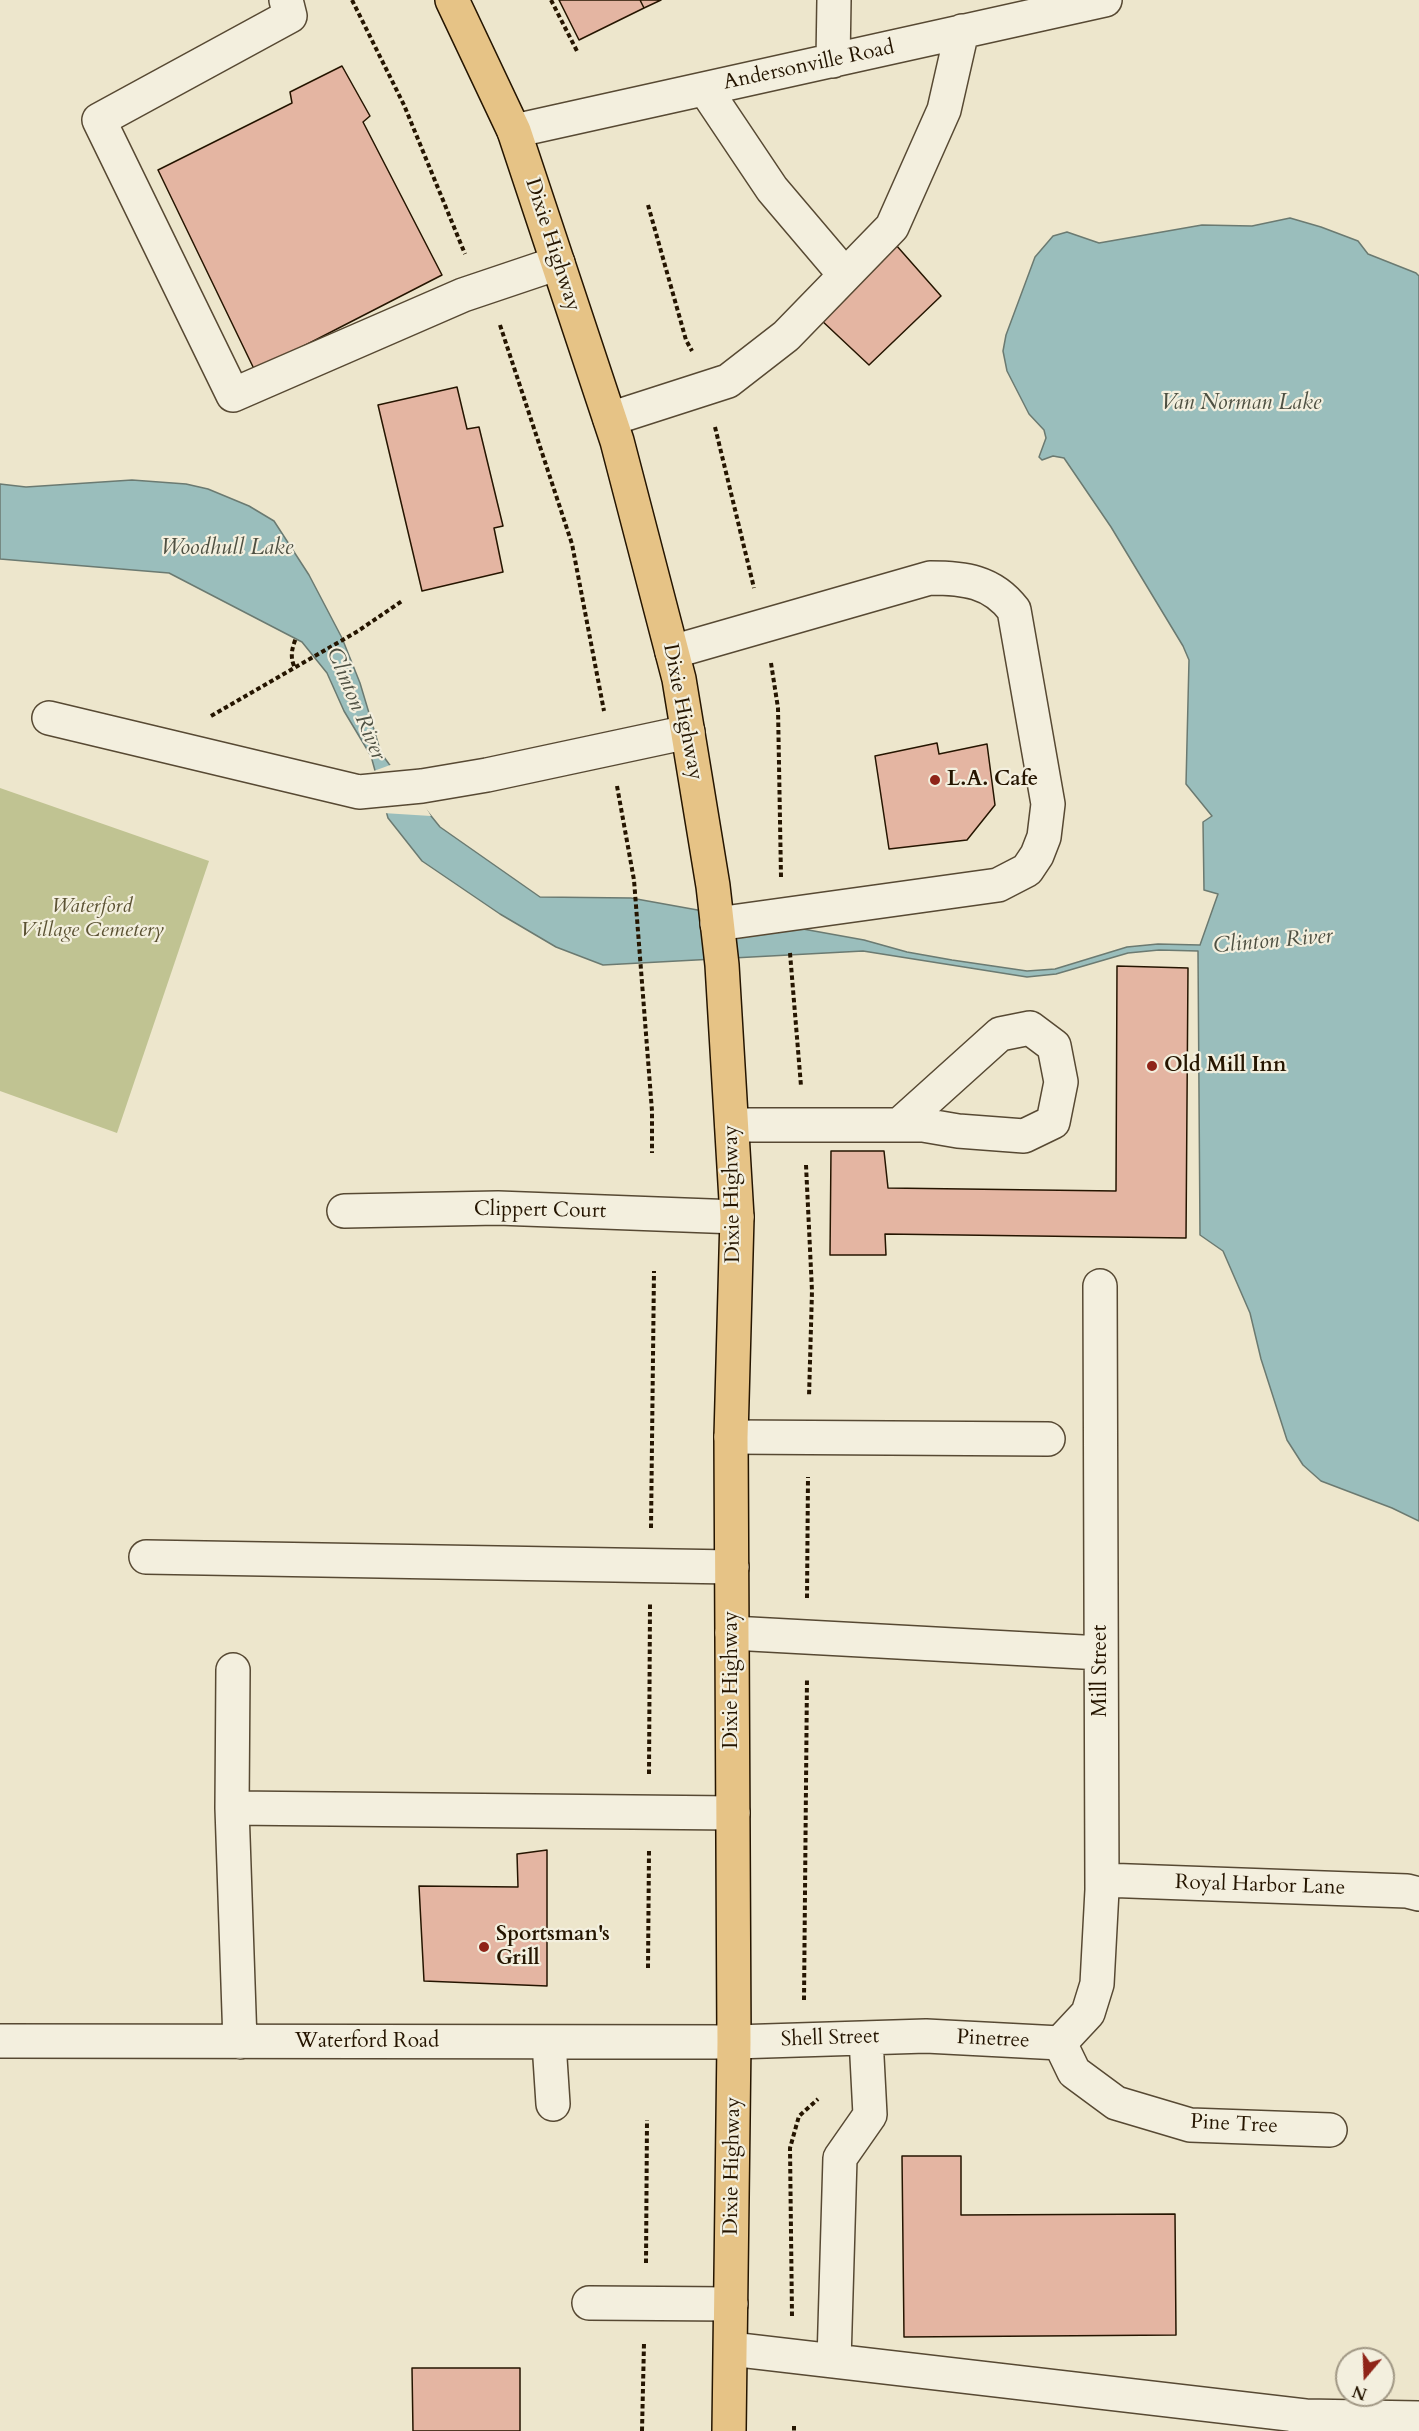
<!DOCTYPE html>
<html>
<head>
<meta charset="utf-8">
<style>
  body { margin:0 }
  #map { position:relative; width:1419px; height:2431px; overflow:hidden; background:#ede6cc; font-family:Cardo,serif }
  canvas { display:block }
  .north { position:absolute; left:1335px; top:2347px; width:60px; height:60px; box-sizing:border-box; background:#f3efde; border:2px solid #a19885; border-radius:50%; rotate:199deg; font-size:16px; font-weight:700; line-height:24px; text-align:center; color:#251500 }
  .north::after { content:''; display:block; margin:auto; width:21px; height:27px; background:#8f2418; clip-path:polygon(50% 0,100% 100%,50% 72%,0 100%) }
</style>
</head>
<body>
<div id="map">
<canvas width="1419" height="2431"></canvas>
<div class="north">N</div>
</div>
<script>
const ctx = document.querySelector('canvas').getContext('2d');
ctx.lineJoin = 'round';
function fillPath(path, color) {
  ctx.fillStyle = color;
  ctx.fill(path, 'evenodd');
}
function trace(path, color, width, dash) {
  ctx.strokeStyle = color;
  ctx.lineWidth = width;
  ctx.lineCap = dash ? 'butt' : 'round';
  ctx.setLineDash(dash || []);
  ctx.stroke(path);
}
function label(font, color, halo, rows, align = 'center') {
  ctx.font = font + ' Cardo,serif';
  ctx.lineWidth = 4.5;
  ctx.setLineDash([]);
  ctx.textBaseline = 'middle';
  ctx.strokeStyle = halo;
  ctx.fillStyle = color;
  for (const [text, x, y, turn = 0] of rows) {
    ctx.save();
    ctx.translate(x, y);
    ctx.rotate((+turn || 0) * Math.PI / 180);
    ctx.textAlign = isNaN(turn) ? turn : align;
    if (halo) ctx.strokeText(text, 0, 0);
    ctx.fillText(text, 0, 0);
    ctx.restore();
  }
}
const green = new Path2D(`
  M0,788L209,861L117,1133L0,1091Z`);
const water = new Path2D(`
  M1290,218L1321,227L1358,241L1368,254L1416,273L1419,276V1521L1392,1508L1321,1481L1303,1465L1287,1440L1261,1359L1250,1313L1223,1251L1200,1235L1198,951L1159,950L1128,953L1056,974L1027,977L863,951L603,965L556,947L500,914L422,861L388,818L371,756L344,711L327,673L302,642L169,573L0,559V484L26,487L132,480L186,484L208,489L249,506L274,521L309,575L342,638L360,683L381,753L389,764L440,827L540,897L631,898L864,940L907,952L952,960L1027,971L1055,969L1127,947L1158,944L1200,945L1218,894L1204,890L1203,822L1212,816L1186,784L1189,660L1183,646L1111,527L1064,458L1053,456L1042,460L1039,457L1046,438L1044,430L1029,414L1007,371L1003,351L1006,335L1035,257L1053,236L1067,232L1099,243L1202,225L1252,226Z`);
const pier = new Path2D(`
  M393,764L419,796L431,816L383,813L371,772Z`);
const building = new Path2D(`
  M559,0H640L644,8L579,40Z
  M640,0H661L644,8Z
  M342,66L370,116L363,122L442,275L255,371L158,170L292,103L290,92Z
  M896,245L941,296L869,365L820,319Z
  M457,387L467,429L479,427L503,526L494,528L503,572L422,591L378,405Z
  M937,743L939,754L987,744L995,805L967,840L889,849L875,756Z
  M1117,966L1188,968L1186,1238L885,1234L886,1255H830L831,1151H884L888,1188L1116,1191Z
  M547,1850V1986L424,1981L419,1886L518,1887L517,1854Z
  M902,2156H961V2215L1175,2214L1176,2335L904,2337Z
  M412,2368H520V2431H413Z`);
const path = new Path2D(`
  M352,0L404,105L465,254
  M551,0L578,53
  M648,205L686,340L692,351
  M500,325L572,544L604,711
  M715,427L754,588
  M771,663L778,708L781,877
  M294,666C290,656 292,648 296,638
  M211,716L358,631L402,601
  M617,786L634,880L652,1111V1153
  M790,953L801,1086
  M806,1165L812,1291L809,1397
  M651,1528L654,1271
  M807,1598L808,1477
  M649,1774L650,1604
  M648,1968L649,1850
  M804,2000L807,1678
  M646,2263L647,2120
  M792,2316L790,2148L799,2116L818,2099
  M794,2426V2431
  M642,2431L644,2343`);
const minor = new Path2D(`
  M286,0L290,16L99,120L233,395L463,295L558,263
  M833,61L834,0
  M705,89L772,189L845,275
  M514,131L1105,0
  M610,419L728,381L786,336L892,227L944,110L962,31
  M672,652L930,578C964,578 992,581 1014,610L1048,804L1044,837L1037,855L1027,870L998,885L717,924
  M49,718L359,792L422,786L487,775L688,732
  M732,1125H923L958,1131L1024,1136L1053,1122L1061,1082L1054,1046L1030,1028L1000,1034L899,1125
  M344,1211L498,1208L737,1217
  M731,1437L1048,1439
  M146,1557L732,1567
  M732,1633L1101,1653
  M232,1808L233,1670
  M1102,1880L1407,1891L1419,1894
  M0,2041L734,2042L926,2036L1060,2043
  M240,2042L232,1808L733,1813
  M549,2043L553,2104
  M1060,2043L1088,2013L1097,1984L1102,1890L1100,1286
  M1060,2043L1074,2072L1116,2103L1190,2125L1330,2130
  M589,2303L731,2304
  M731,2349L1305,2416V2431
  M834,2361L840,2158L870,2115L866,2038
  M1305,2416L1419,2418`);
const major = new Path2D(`
  M452,0L514,131L617,441L679,679L713,886L722,965L737,1217L731,1437L734,2042L729,2431`);
const markers = [
  [935,780,6,"#8f2418"],
  [1152,1066,6,"#8f2418"],
  [484,1947,6,"#8f2418"]
];
const streetNames = [
  ["Andersonville Road",809,66,-12],
  ["Dixie Highway",552,245,72],
  ["Dixie Highway",682,712,79],
  ["Dixie Highway",733,1194,-91],
  ["Clippert Court",540,1211,1],
  ["Mill Street",1101,1671,-90],
  ["Dixie Highway",732,1680,-90],
  ["Royal Harbor Lane",1260,1886,2],
  ["Shell Street",830,2039,-2],
  ["Pinetree",993,2040,3],
  ["Waterford Road",367,2042],
  ["Pine Tree",1234,2125,3],
  ["Dixie Highway",733,2166,-89]
];
const poiNames = [
  ["L.A. Cafe",947,780],
  ["Old Mill Inn",1164,1066],
  ["Sportsman's",496,1935],
  ["Grill",496,1959]
];
const parkNames = [
  ["Waterford",92,907],
  ["Village Cemetery",92,931]
];
const waterNames = [
  ["Van Norman Lake",1241,404],
  ["Woodhull Lake",227,549],
  ["Clinton River",355,704,67],
  ["Clinton River",1273,942,-5]
];
fillPath(green, '#c0c392');
fillPath(water, '#9abebc');
trace(water, '#6b7a71', 1.5);
fillPath(pier, '#ede6cc');
fillPath(building, '#e4b5a2');
trace(building, '#251500', 1.5);
trace(minor, '#574933', 36);
trace(major, '#251500', 36);
trace(path, '#251500', 4, [4.5, 3]);
trace(minor, '#f3efde', 33);
trace(major, '#e6c386', 33);
for (const [x, y, r, color] of markers) {
  const dot = new Path2D();
  dot.arc(x, y, r, 0, 2 * Math.PI);
  ctx.fillStyle = color;
  ctx.fill(dot);
  trace(dot, '#f3efde', 2);
}
label('21px', '#251500', '#f3efde', streetNames);
label('bold 21px', '#251500', '#f3efde', poiNames, 'left');
label('italic 21px', '#5b5233', '#f3efde', parkNames);
label('italic 22px', '#4e5042', '#f3efde', waterNames);
</script>
</body>
</html>
